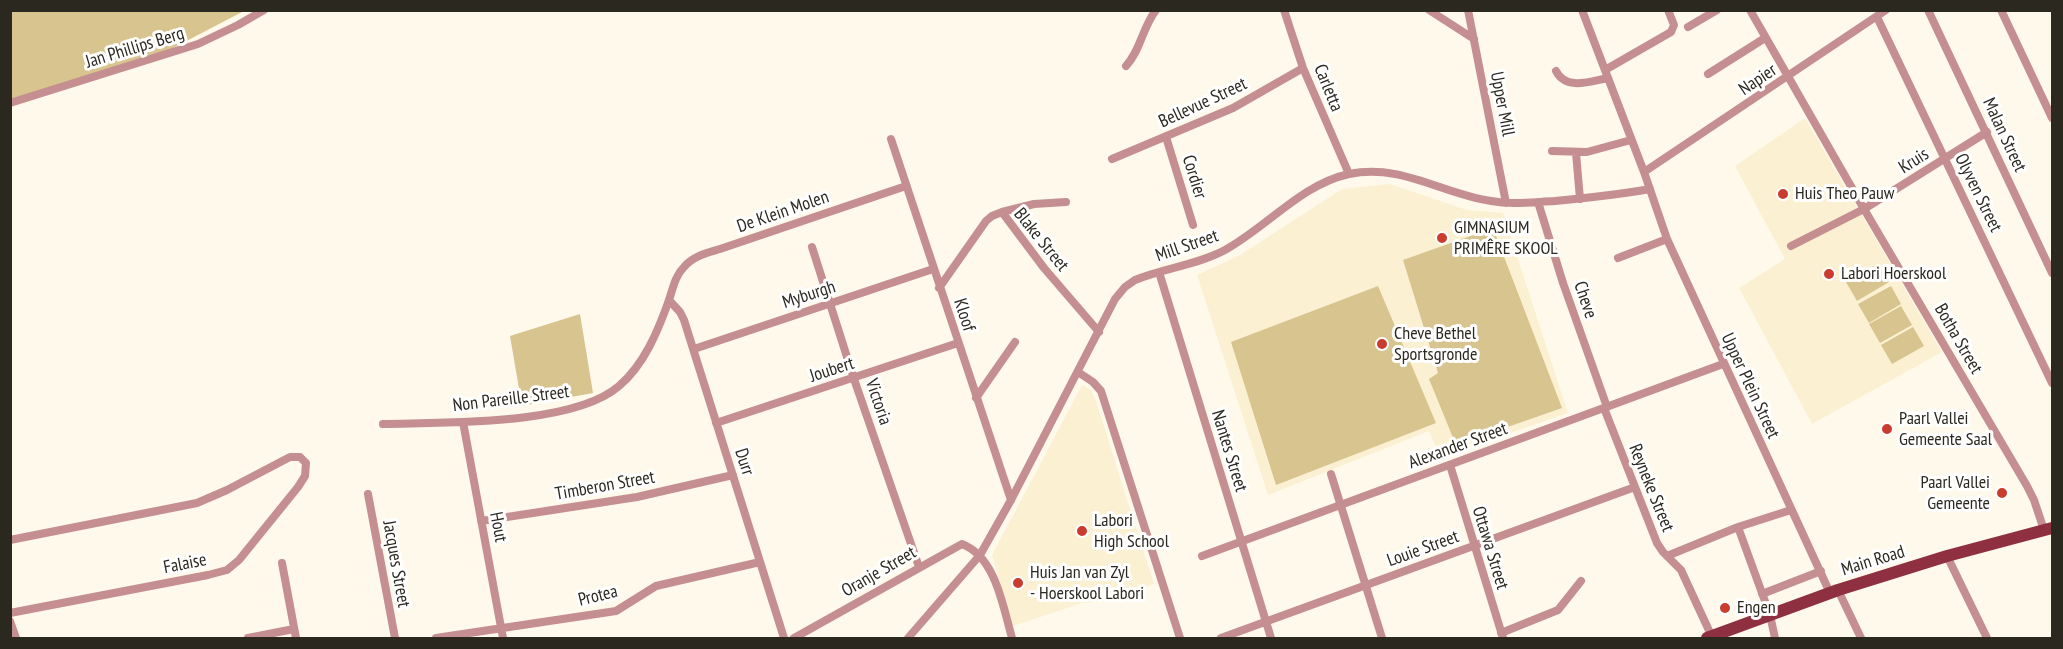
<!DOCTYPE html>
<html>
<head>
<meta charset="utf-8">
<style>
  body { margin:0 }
  #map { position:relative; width:2063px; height:649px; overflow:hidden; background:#fef9eb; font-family:"PT Sans Narrow",sans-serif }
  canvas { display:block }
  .frame { position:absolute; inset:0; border:12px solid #2b2820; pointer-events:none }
</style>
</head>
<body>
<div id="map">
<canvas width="2063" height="649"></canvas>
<div class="frame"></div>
</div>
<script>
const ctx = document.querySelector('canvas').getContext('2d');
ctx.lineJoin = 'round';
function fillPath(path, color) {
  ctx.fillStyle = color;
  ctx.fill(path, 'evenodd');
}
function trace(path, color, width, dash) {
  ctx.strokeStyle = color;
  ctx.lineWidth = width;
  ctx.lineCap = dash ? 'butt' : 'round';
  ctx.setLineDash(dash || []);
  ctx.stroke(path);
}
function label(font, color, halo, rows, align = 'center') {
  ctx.font = font + ' "PT Sans Narrow",sans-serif';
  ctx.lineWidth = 6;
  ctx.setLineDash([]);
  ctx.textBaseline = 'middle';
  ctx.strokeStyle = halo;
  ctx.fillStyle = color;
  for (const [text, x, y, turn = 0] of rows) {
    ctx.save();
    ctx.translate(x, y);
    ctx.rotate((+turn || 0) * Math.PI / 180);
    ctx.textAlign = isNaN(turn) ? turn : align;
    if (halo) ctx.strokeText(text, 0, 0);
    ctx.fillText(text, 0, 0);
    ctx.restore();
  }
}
const built = new Path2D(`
  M1805,118L1942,352L1812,424L1739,288L1785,259L1735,166Z
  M1390,184L1467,210L1503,213L1568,413L1440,457L1429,431L1268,495L1197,275L1240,255L1342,189Z
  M1082,385L1091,390L1096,401L1154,584L1106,601L1082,603L1013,626L992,555Z`);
const green = new Path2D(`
  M10,11H244L171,49L11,103Z
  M1493,228L1562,408L1456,445L1429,379L1438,373L1403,260Z
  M1878,264L1889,282L1857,301L1846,282Z
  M1378,286L1436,423L1276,485L1231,342Z
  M1891,286L1901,304L1869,323L1858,304Z
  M1901,306L1912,325L1880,343L1869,324Z
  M580,314L593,393L522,406L510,336Z
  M1913,327L1924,346L1892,364L1881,345Z`);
const minor = new Path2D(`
  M1284,10L1303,68L1349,174
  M1429,10L1474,39
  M1468,10L1506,203
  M1582,10L1644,172L1667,239L1830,593
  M1750,10L1864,209L2027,486L2034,500L2044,530
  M1928,10L2052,273
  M2001,10L2052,118
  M1877,17L2052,383
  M1688,27L1717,10
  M1126,66C1141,50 1142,28 1156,10
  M1605,70L1671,32L1674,25L1668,10
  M1556,71C1566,91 1591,81 1608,78
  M1708,74L1765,38
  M10,103L198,44L238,25L264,10
  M1166,137L1193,225
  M891,139L1011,500
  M1552,151L1587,152L1631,140
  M1576,153L1580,199
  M1112,159L1233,108L1303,68
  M1644,172L1886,10
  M1538,202L1563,283L1607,407
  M1002,212L1034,204L1066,202
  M1791,246L1864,209L1987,132
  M812,247L854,379L919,567
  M1618,258L1667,239
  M1159,272L1271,638
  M939,288L986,221L992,216L1002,212L1044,268L1099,332
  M669,300L680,312L684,320L784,638
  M694,349L933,269
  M1078,372L1093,382L1101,391L1180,638
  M976,398L1015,342
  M1604,408L1657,543L1663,552L1681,570L1712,637
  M463,422L503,638
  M716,423L958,343
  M383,424C443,422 573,426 619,386C644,365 658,331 669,300C673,288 675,276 684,267C693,256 707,253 720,249L906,186
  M1450,465L1503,638
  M1331,474L1382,638
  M368,494L395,638
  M481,521L637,497L733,475
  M10,540L197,503L227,490L290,457H300L306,463L305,476L298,487L239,560L227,570L208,575L10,613
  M1202,556L1723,364
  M1667,556L1738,527
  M1947,556L1987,638
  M282,563L296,638
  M1838,590L1861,638
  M1762,594L1821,571
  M10,621L16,638
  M1501,633L1558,610L1581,581
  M248,638L294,629
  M436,638L616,611L656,586L760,562
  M794,638L962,544C996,557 1003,607 1012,638
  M908,638L980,555L1011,500L1115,299L1125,287L1135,280C1164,268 1197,265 1225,250C1267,227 1302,184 1349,174C1401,163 1442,194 1491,201C1512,205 1533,202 1555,201C1587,198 1618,195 1650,189
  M1221,638L1635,487
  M1775,638L1770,615L1738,527L1791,510`);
const primary = new Path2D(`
  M1707,638L1838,590L1947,556L2052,528`);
const markers = [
  [1783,194,6,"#c93c2e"],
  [1442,238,6,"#c93c2e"],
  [1829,274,6,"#c93c2e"],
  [1382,344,6,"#c93c2e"],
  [1887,429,6,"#c93c2e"],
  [2002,493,6,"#c93c2e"],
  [1082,531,6,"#c93c2e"],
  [1018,583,6,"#c93c2e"],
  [1725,608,6,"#c93c2e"]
];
const streetNames = [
  ["Jan Phillips Berg",135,48,-17],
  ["Napier",1758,80,-34],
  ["Carletta",1328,88,68],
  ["Bellevue Street",1203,103,-25],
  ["Upper Mill",1502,104,79],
  ["Malan Street",2004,135,65],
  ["Kruis",1914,161,-32],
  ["Cordier",1194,177,73],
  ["Olyven Street",1978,193,64],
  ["De Klein Molen",783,212,-19],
  ["Blake Street",1041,240,51],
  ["Mill Street",1187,246,-19],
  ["Myburgh",809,295,-18],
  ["Cheve",1585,300,71],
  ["Kloof",964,315,72],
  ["Botha Street",1958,339,60],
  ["Joubert",832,370,-18],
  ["Upper Plein Street",1750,386,65],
  ["Non Pareille Street",511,399,-7],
  ["Victoria",878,402,71],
  ["Alexander Street",1458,446,-20],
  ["Nantes Street",1229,451,73],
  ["Durr",744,462,72],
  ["Timberon Street",605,486,-10],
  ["Reyneke Street",1651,488,68],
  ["Hout",498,527,79],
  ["Ottawa Street",1490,548,73],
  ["Louie Street",1423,549,-20],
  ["Main Road",1873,561,-17],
  ["Falaise",185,564,-11],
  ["Jacques Street",396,564,80],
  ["Oranje Street",879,572,-30],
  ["Protea",598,596,-14]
];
const poiNames = [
  ["Huis Theo Pauw",1795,194],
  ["GIMNASIUM",1454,228],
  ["PRIMÊRE SKOOL",1454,249],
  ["Labori Hoerskool",1841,274],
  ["Cheve Bethel",1394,334],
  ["Sportsgronde",1394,355],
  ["Paarl Vallei",1899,419],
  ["Gemeente Saal",1899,440],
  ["Paarl Vallei",1990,483,"right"],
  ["Gemeente",1990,504,"right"],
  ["Labori",1094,521],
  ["High School",1094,542],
  ["Huis Jan van Zyl",1030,573],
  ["- Hoerskool Labori",1030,594],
  ["Engen",1737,608]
];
fillPath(built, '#fbf1d2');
fillPath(green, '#d7c48e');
trace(minor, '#c58e91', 8);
trace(primary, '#8e303f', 12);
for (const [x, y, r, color] of markers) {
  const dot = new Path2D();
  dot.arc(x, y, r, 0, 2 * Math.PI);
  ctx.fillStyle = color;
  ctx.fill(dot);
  trace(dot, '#fff', 2);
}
label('18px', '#2b2820', '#fff', streetNames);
label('18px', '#2b2820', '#fff', poiNames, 'left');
</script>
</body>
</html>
